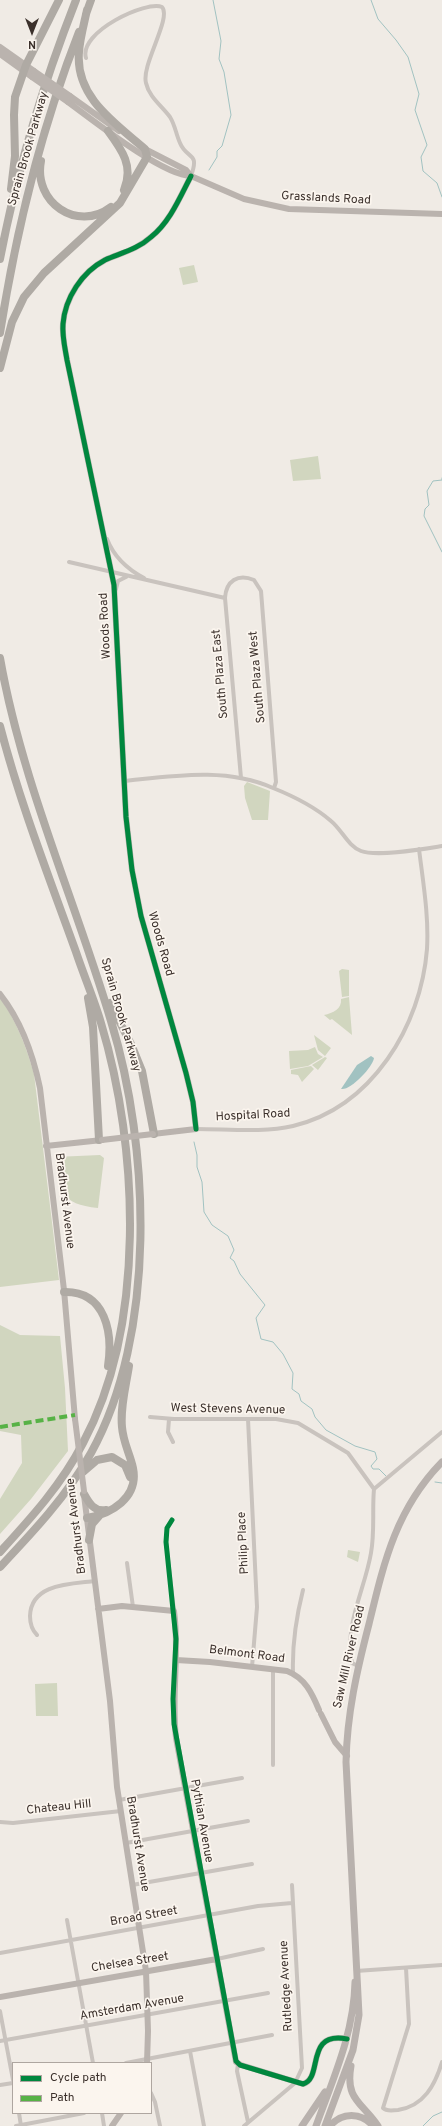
<!DOCTYPE html>
<html>
<head>
<meta charset="utf-8">
<style>
  body { margin:0 }
  #map { position:relative; width:442px; height:2126px; overflow:hidden; background:#f0ebe5; font-family:Overpass,sans-serif }
  canvas { display:block }
  .legend { position:absolute; left:12px; top:2062px; width:140px; height:52px; box-sizing:border-box; background:#fbf5ee; border:1px solid #aea6a0; margin:0; padding:5px 7px; list-style:none; font-size:12px; color:#3b302b }
  .legend li { display:flex; align-items:center; gap:8px; height:20px }
  .legend b { width:20px; border:1px solid #aea6a0 }
  .north { position:absolute; left:12px; top:12px; width:40px; height:40px; -webkit-text-stroke:3px #fbf5ee; paint-order:stroke; rotate:180deg; font-size:11px; font-weight:700; line-height:16px; text-align:center; color:#3b302b }
  .north::after { content:''; display:block; margin:auto; width:14px; height:18px; background:#3b302b; clip-path:polygon(50% 0,100% 100%,50% 72%,0 100%) }
</style>
</head>
<body>
<div id="map">
<canvas width="442" height="2126"></canvas>
<ul class="legend">
<li><b style="height:5px;background:#00873e"></b>Cycle path</li>
<li><b style="height:5px;background:#57b246"></b>Path</li>
</ul>
<div class="north">N</div>
</div>
<script>
const ctx = document.querySelector('canvas').getContext('2d');
ctx.lineJoin = 'round';
function fillPath(path, color) {
  ctx.fillStyle = color;
  ctx.fill(path, 'evenodd');
}
function trace(path, color, width, dash) {
  ctx.strokeStyle = color;
  ctx.lineWidth = width;
  ctx.lineCap = dash ? 'butt' : 'round';
  ctx.setLineDash(dash || []);
  ctx.stroke(path);
}
function label(font, color, halo, rows, align = 'center') {
  ctx.font = font + ' Overpass,sans-serif';
  ctx.lineWidth = 3.5;
  ctx.setLineDash([]);
  ctx.textBaseline = 'middle';
  ctx.strokeStyle = halo;
  ctx.fillStyle = color;
  for (const [text, x, y, turn = 0] of rows) {
    ctx.save();
    ctx.translate(x, y);
    ctx.rotate((+turn || 0) * Math.PI / 180);
    ctx.textAlign = isNaN(turn) ? turn : align;
    if (halo) ctx.strokeText(text, 0, 0);
    ctx.fillText(text, 0, 0);
    ctx.restore();
  }
}
const green = new Path2D(`
  M194,265L198,282L183,285L179,268Z
  M318,456L321,479L293,481L290,460Z
  M247,782L270,791L268,820H252L245,798L244,786Z
  M342,969L349,970V996L342,997L339,971Z
  M349,997L352,1035L332,1019L330,1020L324,1015C333,1013 342,1009 341,999Z
  M0,998C17,1022 26,1046 34,1074L59,1280L0,1287Z
  M314,1035L331,1048L325,1056L318,1050Z
  M315,1047L318,1054L323,1057L308,1066L290,1069L289,1051L308,1050Z
  M325,1057L327,1058L318,1070L312,1065Z
  M311,1066L314,1069L302,1082L298,1075L291,1074V1070Z
  M100,1155L104,1158L98,1208C60,1204 60,1191 55,1157Z
  M0,1325L20,1335L60,1336L65,1388L68,1451L31,1499L0,1534V1499L22,1463L21,1435L0,1431Z
  M348,1550L360,1552L358,1562L347,1557Z
  M57,1683L58,1716H36L35,1684Z`);
const water = new Path2D(`
  M371,1056L374,1058C373,1067 350,1091 341,1089L357,1065Z`);
const stream = new Path2D(`
  M371,0L378,19L396,40L408,57L419,94L415,110L427,145L421,157L423,171L437,183L442,197
  M209,170L217,157V151L222,146L231,115L224,72L219,59L221,41L213,0
  M442,478V480L433,481L427,491L429,505L425,509L424,516L442,552
  M194,1142L197,1155V1167L202,1182L204,1212L212,1225L228,1236L234,1250L230,1258L234,1261L240,1274L265,1305L256,1318L261,1339L273,1342L283,1354L293,1373L292,1389L299,1394L301,1401L312,1409L315,1417L326,1430L355,1446L375,1452L377,1459L371,1466L373,1469H379L386,1476
  M435,1482L442,1483
  M423,2126L433,2116L442,2112`);
const street = new Path2D(`
  M86,58C78,32 147,0 162,7C172,18 141,65 146,83C149,97 162,106 170,117C175,125 176,134 180,143C187,160 200,151 191,176
  M107,539C114,557 127,569 144,578
  M69,562L225,598
  M116,589L118,581L126,577
  M241,778L225,598C226,581 238,573 254,580L261,591L276,782L274,788
  M124,781C173,776 226,767 273,788C293,796 315,807 331,821C342,830 348,846 361,851C377,857 423,849 442,846
  M196,1129C228,1129 263,1133 293,1126C372,1107 421,1026 427,949C429,916 423,882 419,849
  M150,1417L174,1419H276L298,1423L348,1453L374,1489
  M169,1419L168,1432L173,1442
  M248,1419L257,1607L252,1667
  M172,1520L167,1528L166,1542L174,1611
  M127,1563L133,1607
  M37,1635C32,1630 30,1623 30,1616C31,1583 72,1584 95,1581
  M358,1666L352,1663C344,1625 365,1589 371,1553C375,1531 372,1510 374,1489L442,1432
  M273,1669V1765
  M293,1673C292,1644 296,1618 303,1590
  M119,1800L242,1778
  M0,1822L13,1823L121,1811
  M126,1843L248,1821
  M132,1885L252,1864
  M67,1920L93,2063
  M0,1953L258,1906L292,1903
  M217,1959L263,1949
  M406,1968L409,2024L383,2108C387,2112 393,2110 398,2110C424,2106 435,2085 442,2062
  M356,1971L442,1965
  M0,2011L13,2080
  M0,2041L268,1993
  M190,2051L204,2126
  M126,2063L272,2035
  M238,2064L237,2071L248,2122
  M0,2085L13,2083
  M151,2093L155,2102L160,2126
  M19,2113L21,2126
  M102,2113L104,2126
  M16,2126L84,2113
  M244,2126L295,2083L302,2068L292,1885`);
const secondary = new Path2D(`
  M0,47L34,71
  M0,54L32,77
  M70,96L119,131
  M68,102C94,121 162,175 191,176L244,199L289,209L442,214
  M143,148L186,170L191,176
  M0,994C22,1022 33,1054 40,1088L64,1290L75,1419
  M153,1134L196,1129L193,1102L186,1073L141,916L132,870L126,817L114,585L67,360C65,348 62,336 63,324C65,298 82,272 105,260C121,253 138,249 151,237C170,222 180,197 191,176
  M46,1146L102,1140
  M84,1495L110,1701L117,1787L146,1971L148,2031L147,2063
  M98,1609L122,1606L174,1611C180,1653 171,1695 176,1738L236,2062L241,2065L303,2084C324,2078 304,2031 347,2039
  M176,1660L210,1662L287,1671C305,1678 312,1693 319,1710
  M321,1714L335,1742L347,1756
  M0,1997L217,1959
  M112,2126L121,2113`);
const primary = new Path2D(`
  M351,2066C345,2100 362,2102 378,2126
  M302,2126L325,2092
  M316,2126C333,2079 354,2033 355,1982
  M325,2126L353,2050L359,2015L346,1762C347,1714 357,1670 369,1624C384,1562 396,1509 442,1462
  M330,2126C342,2112 361,2112 373,2126`);
const highway = new Path2D(`
  M86,14L91,0
  M108,131C122,150 134,166 124,190
  M41,161C33,202 77,233 111,207
  M11,189L15,156L14,115L15,97L26,65L59,0
  M0,259C17,170 43,84 76,0
  M0,333C16,231 41,129 79,32
  M0,368L12,322L24,297L44,273L120,203L147,157L145,149C115,123 75,97 79,52C80,38 84,24 87,10
  M0,658C22,783 75,900 111,1021C150,1148 157,1334 91,1453C67,1496 33,1532 0,1567
  M0,726C20,803 49,877 76,952C84,976 94,999 101,1023C139,1149 146,1325 83,1443C62,1484 31,1518 0,1552
  M88,998L93,1027L99,1140
  M110,1003L131,1044L142,1071L154,1134
  M64,1292C106,1291 113,1333 108,1366
  M83,1472L97,1460L112,1457L125,1465L130,1477
  M84,1494C89,1503 94,1512 106,1510
  M87,1518C111,1514 139,1498 133,1468C130,1454 123,1442 122,1427C120,1407 126,1386 129,1366
  M89,1540L92,1524L99,1516`);
const secondaryBridge = new Path2D(`
  M34,71L70,96
  M32,77L68,102
  M102,1140L153,1134
  M75,1419L84,1491`);
const quiet = new Path2D(`
  M0,1427L75,1415`);
const cycleway = new Path2D(`
  M191,176C180,197 170,222 151,237C138,249 121,253 105,260C82,272 65,298 63,324C62,336 65,348 67,360L114,585L126,817L132,870L141,916L186,1073L193,1102L196,1129
  M172,1520L167,1528L166,1542L176,1639L173,1699L174,1724L236,2061L240,2065L303,2084C324,2078 304,2031 347,2039`);
const streetNames = [
  ["Sprain Brook Parkway",29,149,-74],
  ["Grasslands Road",326,199,3],
  ["Woods Road",106,626,-93],
  ["South Plaza East",221,674,-95],
  ["South Plaza West",258,677,-95],
  ["Woods Road",160,944,74],
  ["Sprain Brook Parkway",120,1015,74],
  ["Hospital Road",253,1116,-3],
  ["Bradhurst Avenue",64,1201,83],
  ["West Stevens Avenue",228,1410,1],
  ["Bradhurst Avenue",77,1526,-97],
  ["Philip Place",244,1543,-93],
  ["Belmont Road",247,1655,7],
  ["Saw Mill River Road",350,1657,-77],
  ["Chateau Hill",59,1808,-6],
  ["Pythian Avenue",201,1821,80],
  ["Bradhurst Avenue",137,1844,81],
  ["Broad Street",144,1917,-10],
  ["Chelsea Street",130,1963,-9],
  ["Rutledge Avenue",287,1986,-93],
  ["Amsterdam Avenue",132,2008,-10]
];
fillPath(green, '#d1d6bf');
fillPath(water, '#a1c2c1');
trace(stream, '#a1c2c1', 1);
trace(street, '#c9c3be', 4);
trace(secondary, '#bab3ae', 6);
trace(primary, '#b8b1ad', 7);
trace(highway, '#afaaa4', 8);
trace(secondaryBridge, '#bab3ae', 6);
trace(quiet, '#57b246', 4, [8, 4]);
trace(cycleway, '#00873e', 5);
label('12px', '#3b302b', '#fbf5ee', streetNames);
</script>
</body>
</html>
